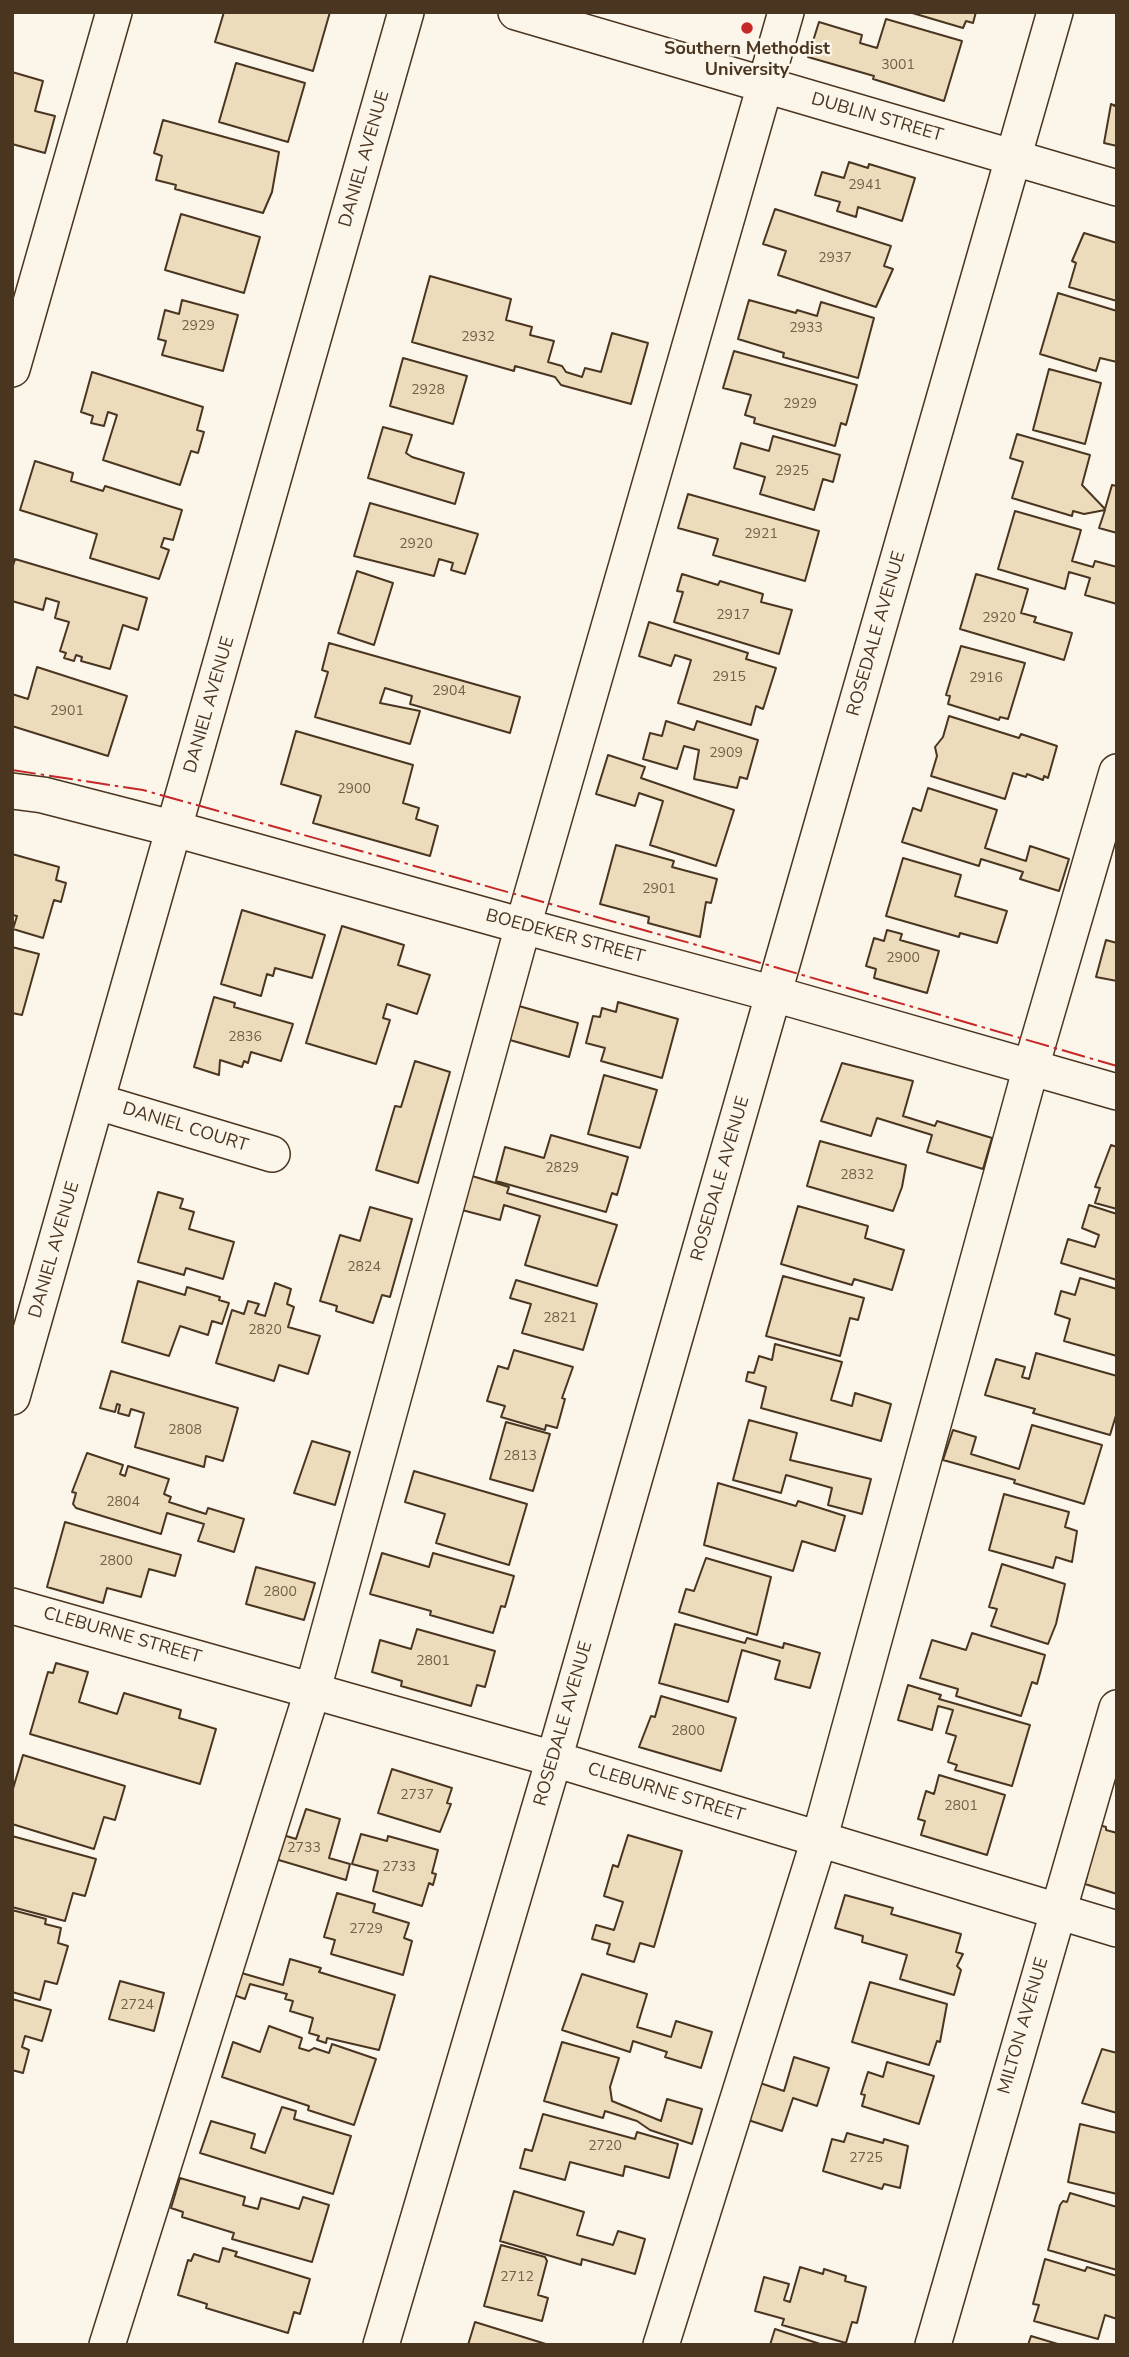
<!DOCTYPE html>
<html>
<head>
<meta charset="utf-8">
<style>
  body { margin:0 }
  #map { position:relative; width:1129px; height:2357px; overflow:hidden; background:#fbf6e9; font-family:"Nunito Sans",sans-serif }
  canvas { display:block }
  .frame { position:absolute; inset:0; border:14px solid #4a3520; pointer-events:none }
</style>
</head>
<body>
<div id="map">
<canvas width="1129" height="2357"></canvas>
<div class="frame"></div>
</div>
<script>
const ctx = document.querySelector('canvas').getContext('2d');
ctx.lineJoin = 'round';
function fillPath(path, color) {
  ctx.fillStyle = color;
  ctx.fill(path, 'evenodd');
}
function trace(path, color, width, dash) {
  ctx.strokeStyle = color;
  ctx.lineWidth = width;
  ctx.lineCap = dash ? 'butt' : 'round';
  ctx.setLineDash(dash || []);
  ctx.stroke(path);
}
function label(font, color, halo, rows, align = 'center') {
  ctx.font = font + ' "Nunito Sans",sans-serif';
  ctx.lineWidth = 5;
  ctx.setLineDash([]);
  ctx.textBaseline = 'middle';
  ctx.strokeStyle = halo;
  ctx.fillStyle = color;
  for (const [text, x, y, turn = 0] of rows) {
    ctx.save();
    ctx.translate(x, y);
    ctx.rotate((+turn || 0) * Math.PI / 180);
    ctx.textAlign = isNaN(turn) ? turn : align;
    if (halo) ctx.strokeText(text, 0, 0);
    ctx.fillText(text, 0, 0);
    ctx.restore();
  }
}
const building = new Path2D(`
  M224,12H330L313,71L215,42Z
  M909,12H976L973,23L966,21L963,28Z
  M886,19L962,41L944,101L873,79L874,76L808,57L819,22L862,35L860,43L877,48Z
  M236,63L305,83L288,142L219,122Z
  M12,72L43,81L35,111L55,116L45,153L12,144Z
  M1117,100V146L1104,143L1111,104L1115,106Z
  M163,120L279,152L272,192L263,213L175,189L176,185L156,180L162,156L154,153Z
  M849,162L868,168L869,164L915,178L902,221L858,207L856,217L837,211L840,202L815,195L822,172L844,178Z
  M775,209L891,246L884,266L893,269L876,307L778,275L786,251L763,244Z
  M181,214L260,237L244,293L165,270Z
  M1084,233L1117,243V301L1069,287L1076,263L1072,261Z
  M430,276L511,299L506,320L532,327L530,335L554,341L548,362L562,366L566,372L582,377L585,368L601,372L612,333L648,343L631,404L561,385L555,377L515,366L514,371L412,342Z
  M1058,293L1117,311V362L1100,358L1096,371L1040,354Z
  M182,300L238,315L223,371L162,355L166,341L158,339L165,310L179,314Z
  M749,300L796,313L797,310L817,316L821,302L874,318L858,378L783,357L784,353L738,339Z
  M734,351L857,385L846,425L841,423L835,446L754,423L755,418L745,415L751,395L723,388Z
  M403,358L467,376L453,424L390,406Z
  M1049,369L1101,383L1085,444L1033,430Z
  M92,372L203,407L197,430L204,432L198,453L191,451L180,485L103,460L117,415L108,412L104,426L91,423L93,416L81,412Z
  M383,427L412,435L406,453L412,457L464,473L455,504L368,478Z
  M1017,434L1090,455L1082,485L1105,509L1112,485L1117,486V533L1099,528L1105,510L1084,514L1073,511L1072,516L1012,498L1023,462L1010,458Z
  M773,436L840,455L833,482L823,479L814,510L760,494L765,477L734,468L741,443L769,451Z
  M35,461L73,473L71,481L103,491L105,486L182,510L173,540L164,538L161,547L169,550L159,579L90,558L97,534L20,510Z
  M688,494L819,531L805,581L713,555L718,539L678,528Z
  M370,503L478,534L465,574L451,570L453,563L439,559L434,576L354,556Z
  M1015,511L1081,530L1072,561L1093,567L1095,561L1117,567V604L1085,595L1090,578L1069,572L1065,589L998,569Z
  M15,559L147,598L138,630L123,625L110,669L81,661L82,657L76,655L74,661L64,658L66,653L60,651L69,622L55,618L59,602L46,598L43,610L12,601V569Z
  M357,571L393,583L374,645L338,633Z
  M682,574L718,585L720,581L763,594L761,602L792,610L779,654L674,622L683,592L677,591Z
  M976,574L1028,589L1021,613L1036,617L1034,622L1072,633L1064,660L960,629Z
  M649,622L748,653L746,659L776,668L763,709L756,706L751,725L678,703L691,660L675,655L671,666L639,656Z
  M329,643L520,697L510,733L410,704L412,696L385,688L380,703L420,711L410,744L315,717L328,672L322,670Z
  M961,646L1025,663L1008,719L1000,717L999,720L948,704L950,696L946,695Z
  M37,667L127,696L108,756L12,726V694L28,699Z
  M949,716L1019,738L1021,734L1057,746L1048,778L1044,776L1043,780L1027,774L1026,777L1013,773L1005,799L931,776L937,756L935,747L943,737Z
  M666,721L694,730L697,721L758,740L747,779L740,777L737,788L694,779L699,750L684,746L677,769L643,759L650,733L662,736Z
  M296,731L413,765L403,803L419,808L416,819L438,826L430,856L313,823L321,796L281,784Z
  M608,755L645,767L641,778L734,810L716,866L650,845L663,801L639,793L635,806L596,794Z
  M928,788L997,810L985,848L1026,861L1030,846L1069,859L1059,891L1020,879L1023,872L981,859L979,866L902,842L913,808L921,811Z
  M616,845L674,861L672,867L717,879L711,903L706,902L700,937L648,923L649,917L600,904Z
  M12,854L59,867L56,880L66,883L61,902L54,900L43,938L13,929L17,916L12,915Z
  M903,858L961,875L955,896L1007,911L997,943L960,933L959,937L886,916Z
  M242,910L325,935L312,978L275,968L273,976L267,974L261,996L221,984Z
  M342,926L404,945L398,965L430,975L417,1014L387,1004L383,1018L390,1020L376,1064L306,1043Z
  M887,930L902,934L900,940L939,951L927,993L874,978L876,969L866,966L874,938L884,941Z
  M1106,940L1117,943V981L1096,977Z
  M12,947L39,954L22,1015L12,1013Z
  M214,997L235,1003L234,1007L293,1024L281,1061L251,1052L248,1063L244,1061L242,1067L220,1060L219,1075L194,1067Z
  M618,1002L678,1019L662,1078L601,1061L605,1048L586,1043L593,1016L600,1017L602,1008L616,1012Z
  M512,1004L578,1023L569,1057L503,1038Z
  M415,1061L450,1072L418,1183L376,1170L395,1106L401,1107Z
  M842,1063L913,1081L903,1116L935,1126L937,1121L992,1138L983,1169L927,1152L932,1135L877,1118L871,1136L821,1121Z
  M604,1075L657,1090L640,1148L588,1134Z
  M551,1135L628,1157L617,1195L612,1193L606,1212L496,1181L505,1147L544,1158Z
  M820,1141L906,1165L902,1187L893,1211L807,1186Z
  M1111,1145L1117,1147V1209L1095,1203L1100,1188L1095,1187Z
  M472,1176L509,1187L507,1193L617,1225L597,1286L525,1265L540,1216L504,1205L500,1220L462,1210Z
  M158,1192L183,1199L180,1208L194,1212L189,1229L234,1242L223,1279L186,1268L184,1275L138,1262Z
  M1089,1205L1117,1214V1280L1061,1263L1068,1239L1095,1247L1099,1235L1082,1228Z
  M798,1206L868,1226L865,1238L904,1250L892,1290L854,1279L852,1285L781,1264Z
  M370,1207L412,1219L390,1297L382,1295L373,1323L336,1311L337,1306L320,1301L340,1235L360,1241Z
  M783,1276L864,1298L858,1320L850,1318L840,1356L766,1336Z
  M1080,1278L1117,1289V1356L1064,1341L1070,1319L1055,1314L1061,1291L1075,1295Z
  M516,1280L597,1304L583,1350L522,1333L531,1304L510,1298Z
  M138,1281L185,1295L187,1287L220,1297L219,1300L229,1303L222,1324L212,1321L208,1335L180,1326L169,1356L122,1342Z
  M275,1283L291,1289L287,1304L294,1307L288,1327L320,1336L308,1374L279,1365L274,1381L216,1363L232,1310L244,1314L248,1301L259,1304L255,1313L265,1316Z
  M775,1344L842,1362L831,1400L852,1406L855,1393L891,1404L881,1441L761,1408L766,1387L746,1381L748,1372L754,1373L759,1356L772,1360Z
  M514,1350L573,1367L562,1398L565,1399L557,1428L546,1425L545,1430L501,1417L505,1406L487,1401L498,1366L508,1369Z
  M1036,1353L1117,1376V1412L1110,1435L1033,1413L1035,1409L985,1395L996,1359L1025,1367L1022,1377L1029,1379Z
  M111,1371L238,1408L223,1461L206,1456L204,1467L135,1447L144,1413L131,1409L129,1416L118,1413L120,1405L117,1404L115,1412L100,1408Z
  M749,1420L797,1433L790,1460L871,1479L862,1514L828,1505L832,1488L786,1475L781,1493L733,1480Z
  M506,1422L550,1434L533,1491L490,1479Z
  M1032,1425L1102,1445L1084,1504L1014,1483L1015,1480L943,1460L953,1430L976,1437L971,1454L1019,1469Z
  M312,1441L350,1452L335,1505L294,1493Z
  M87,1453L123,1465L120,1474L125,1476L128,1466L169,1479L164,1494L171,1497L169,1502L206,1514L208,1508L244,1519L234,1552L198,1541L204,1524L167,1513L161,1534L76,1508L73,1504L76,1493L72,1492Z
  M414,1471L527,1504L509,1565L436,1543L445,1514L405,1502Z
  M718,1483L796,1506L798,1501L845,1516L835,1551L802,1541L793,1571L704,1545Z
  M1004,1494L1069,1512L1065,1527L1077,1531L1072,1562L1056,1557L1053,1568L989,1550Z
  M65,1522L181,1555L175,1576L149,1569L141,1597L107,1588L103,1603L47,1587Z
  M382,1553L429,1567L433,1553L514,1576L505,1607L501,1606L493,1633L430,1615L431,1611L370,1594Z
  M706,1558L771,1577L757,1635L679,1612L686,1589L694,1591Z
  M1002,1564L1065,1584L1056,1624L1048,1644L991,1626L997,1609L989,1607Z
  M256,1567L315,1583L304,1620L246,1604Z
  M675,1624L745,1643L747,1638L783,1648L784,1643L820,1653L810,1688L775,1679L780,1661L742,1650L728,1702L659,1683Z
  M417,1629L495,1651L485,1687L477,1685L471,1706L401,1686L402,1681L372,1672L380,1640L411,1649Z
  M972,1633L1045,1655L1037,1684L1032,1682L1021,1716L956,1696L958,1689L920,1678L932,1640L966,1650Z
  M56,1663L88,1672L79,1702L117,1714L124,1693L181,1710L179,1718L216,1729L200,1784L30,1734L48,1672L53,1673Z
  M908,1685L941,1695L939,1699L1030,1725L1012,1786L955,1770L957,1765L948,1762L956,1736L946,1733L953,1710L938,1706L932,1730L898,1720Z
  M661,1696L736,1718L721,1771L639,1747L651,1716L655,1717Z
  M23,1755L125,1786L115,1820L104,1817L94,1849L12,1824V1792Z
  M392,1769L452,1788L447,1803L451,1804L440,1832L378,1813Z
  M939,1775L1005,1795L987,1855L921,1835L925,1821L918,1819L926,1791L934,1794Z
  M306,1809L340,1819L329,1858L350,1864L346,1880L272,1858L280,1834L296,1839Z
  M1099,1825L1106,1827V1830L1117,1833V1894L1085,1884Z
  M361,1834L387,1841L388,1836L438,1850L432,1873L436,1874L433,1885L429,1883L422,1906L373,1891L378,1871L352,1864Z
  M628,1835L682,1851L654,1947L640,1943L634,1962L607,1954L610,1944L592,1939L596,1925L614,1930L623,1902L604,1896L613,1865L618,1867Z
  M12,1836L96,1859L85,1896L73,1893L65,1921L12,1907Z
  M337,1893L375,1904L373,1912L409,1923L404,1938L412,1941L403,1975L331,1954L335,1940L324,1937Z
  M845,1895L893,1908L891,1914L961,1934L956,1952L963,1954L957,1966L961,1970L954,1995L900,1979L907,1955L862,1942L863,1936L835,1928Z
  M12,1910L46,1919L45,1924L61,1928L58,1943L68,1946L57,1984L45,1981L40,2000L12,1992Z
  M290,1959L321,1968L319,1972L395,1995L379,2050L327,2038L326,2043L317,2040L319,2036L309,2033L313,2018L290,2011L293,2001L285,1999L287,1994L250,1984L245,1999L231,1994L238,1972L283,1985Z
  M582,1974L647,1994L637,2027L671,2037L676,2021L712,2032L701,2068L665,2057L667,2052L633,2041L630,2052L562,2030Z
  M120,1981L164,1993L154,2031L109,2019Z
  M870,1982L947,2004L940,2042L937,2041L929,2065L852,2042Z
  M12,1999L51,2010L42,2041L25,2036L22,2047L29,2050L23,2073L12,2070Z
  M269,2026L302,2038L299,2048L309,2051L314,2048L329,2053L332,2044L376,2059L354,2125L308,2110L309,2106L222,2077L233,2042L260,2052Z
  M562,2042L619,2058L610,2087L612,2101L661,2121L667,2099L702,2109L692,2144L650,2130L637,2121L605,2111L603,2118L544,2101Z
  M1102,2049L1117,2053V2113L1082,2103Z
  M794,2057L829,2068L817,2106L793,2098L782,2131L745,2119L757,2082L784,2091Z
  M887,2062L934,2076L919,2124L862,2106L865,2095L861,2094L868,2072L883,2077Z
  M282,2107L296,2111L294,2119L351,2136L333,2194L200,2153L211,2121L255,2134L251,2148L265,2153Z
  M543,2114L635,2139L637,2132L678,2144L669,2178L625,2166L623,2176L570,2162L565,2180L520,2168L525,2149L532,2151Z
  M1080,2124L1117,2133V2194L1068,2182Z
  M847,2133L883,2143L884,2139L908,2146L900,2188L884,2184L882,2189L823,2171L832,2139L844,2142Z
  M180,2178L245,2197L243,2205L258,2209L261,2198L299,2209L303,2197L329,2205L312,2262L232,2239L234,2233L182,2217L183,2212L171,2208Z
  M514,2191L584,2212L577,2235L613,2245L618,2231L645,2239L635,2274L582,2259L581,2265L500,2241Z
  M1070,2193L1117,2207V2270L1048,2250L1060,2205L1063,2201L1067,2202Z
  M501,2245L545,2257L547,2261L538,2295L548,2298L542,2321L484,2306Z
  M223,2248L237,2252L235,2256L310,2279L300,2314L294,2312L288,2333L206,2308L207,2304L178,2295L188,2260L191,2261L194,2254L219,2262Z
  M1045,2259L1085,2271L1087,2267L1117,2276V2319L1105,2315L1098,2339L1034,2321L1039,2305L1033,2304Z
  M800,2267L823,2274L824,2269L846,2276L845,2281L866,2287L857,2323L852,2322L846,2343L782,2325L784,2319L755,2311L764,2277L789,2284L784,2300L790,2302Z
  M475,2322L549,2345H468Z
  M775,2329L823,2345H770Z
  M1031,2336L1061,2345H1028Z`);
const minor = new Path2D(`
  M516,12L1117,188
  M12,369L114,12
  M12,791L43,795L175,829L523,926L774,994L1117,1092
  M98,1102L272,1154
  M12,1397L406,12
  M12,1606L554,1759L1117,1929
  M107,2345L313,1689L523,926L786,12
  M381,2345L554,1759L1055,12
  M661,2345L819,1840L1031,1067L1117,772
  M933,2345L1117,1708`);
const power = new Path2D(`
  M12,770L143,790L747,959L1117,1066`);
const markers = [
  [747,28,7,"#c62828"]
];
const numberNames = [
  ["3001",898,66],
  ["2941",865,186],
  ["2937",835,259],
  ["2929",198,327],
  ["2933",806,329],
  ["2932",478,338],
  ["2928",428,391],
  ["2929",800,405],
  ["2925",792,472],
  ["2921",761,535],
  ["2920",416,545],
  ["2917",733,616],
  ["2920",999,619],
  ["2915",729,678],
  ["2916",986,679],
  ["2904",449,692],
  ["2901",67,712],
  ["2909",726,754],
  ["2900",354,790],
  ["2901",659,890],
  ["2900",903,959],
  ["2836",245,1038],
  ["2829",562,1169],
  ["2832",857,1176],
  ["2824",364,1268],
  ["2821",560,1319],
  ["2820",265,1331],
  ["2808",185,1431],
  ["2813",520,1457],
  ["2804",123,1503],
  ["2800",116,1562],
  ["2800",280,1593],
  ["2801",433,1662],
  ["2800",688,1732],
  ["2737",417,1796],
  ["2801",961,1807],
  ["2733",304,1849],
  ["2733",399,1868],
  ["2729",366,1930],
  ["2724",137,2006],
  ["2720",605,2147],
  ["2725",866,2159],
  ["2712",517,2278]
];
const poiNames = [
  ["Southern Methodist",747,50],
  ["University",747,71]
];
const streetNames = [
  ["DUBLIN STREET",877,118,16],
  ["DANIEL AVENUE",365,159,-74],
  ["ROSEDALE AVENUE",877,634,-74],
  ["DANIEL AVENUE",210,705,-74],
  ["BOEDEKER STREET",565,937,15],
  ["DANIEL COURT",185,1128,17],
  ["ROSEDALE AVENUE",721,1179,-74],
  ["DANIEL AVENUE",55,1250,-74],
  ["CLEBURNE STREET",122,1636,16],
  ["ROSEDALE AVENUE",564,1724,-74],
  ["CLEBURNE STREET",666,1793,17],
  ["MILTON AVENUE",1024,2026,-74]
];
fillPath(building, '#ecdcbc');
trace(building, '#4a3520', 2);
trace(minor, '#4a3520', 38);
trace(minor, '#fbf6e9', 35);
trace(power, '#c62828', 2, [24, 5, 3.5, 5]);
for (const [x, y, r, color] of markers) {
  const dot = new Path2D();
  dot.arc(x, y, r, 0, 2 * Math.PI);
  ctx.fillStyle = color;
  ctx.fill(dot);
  trace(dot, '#fbf6e9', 2.5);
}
label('14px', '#725f47', null, numberNames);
label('bold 18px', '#4a3520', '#fbf6e9', poiNames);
label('18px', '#4a3520', '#fbf6e9', streetNames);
</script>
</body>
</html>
